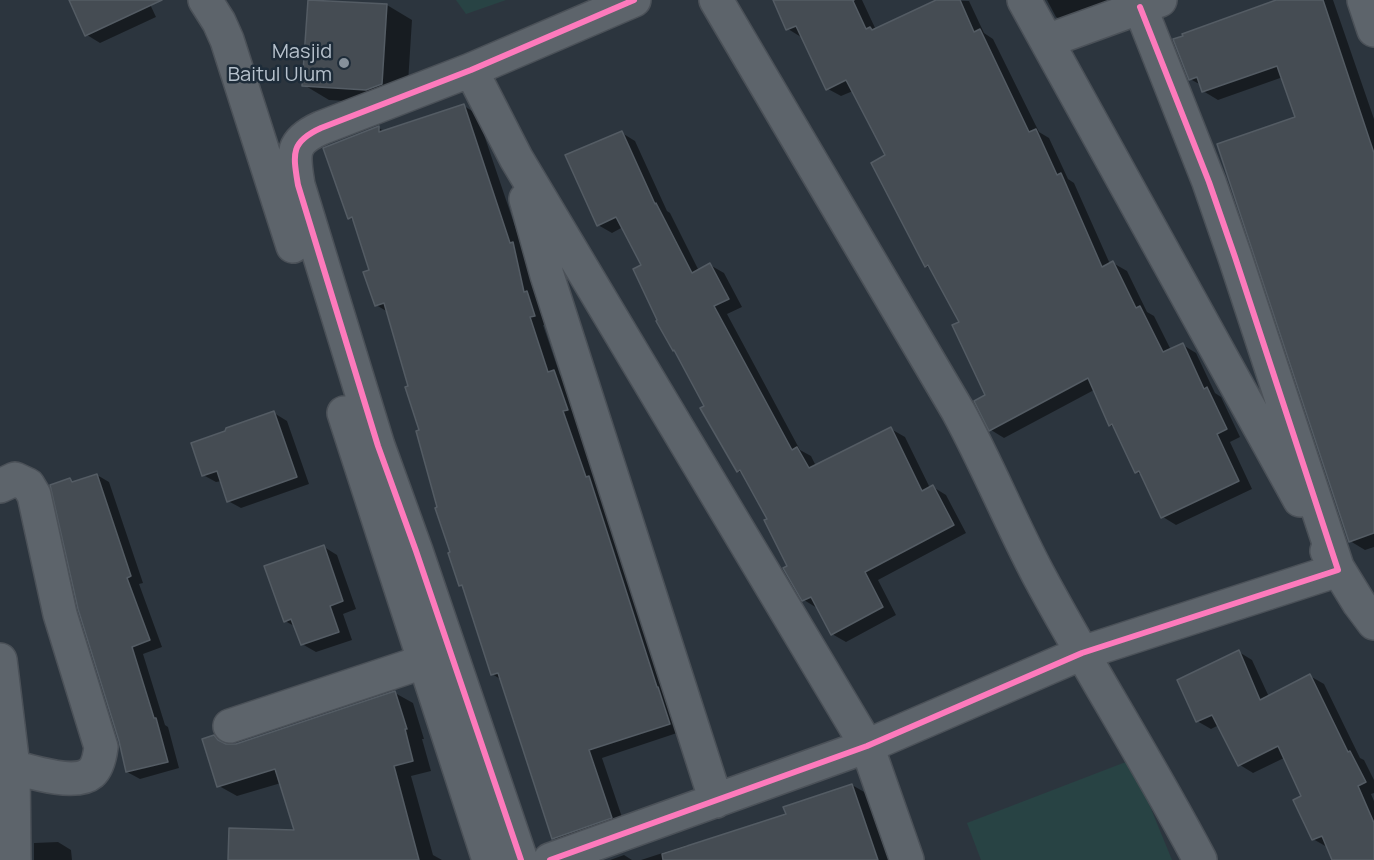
<!DOCTYPE html>
<html>
<head>
<meta charset="utf-8">
<style>
  body { margin:0 }
  canvas { display:block; background:#2c353e }
</style>
</head>
<body>
<canvas width="1374" height="860"></canvas>
<script>
const ctx = document.querySelector('canvas').getContext('2d');
ctx.lineJoin = 'round';
function fillPath(path, color) {
  ctx.fillStyle = color;
  ctx.fill(path, 'evenodd');
}
function trace(path, color, width, dash) {
  ctx.strokeStyle = color;
  ctx.lineWidth = width;
  ctx.lineCap = dash ? 'butt' : 'round';
  ctx.setLineDash(dash || []);
  ctx.stroke(path);
}
function label(font, color, halo, rows, align = 'center') {
  ctx.font = font + ' Manrope,sans-serif';
  ctx.lineWidth = 5;
  ctx.setLineDash([]);
  ctx.textBaseline = 'middle';
  ctx.strokeStyle = halo;
  ctx.fillStyle = color;
  for (const [text, x, y, turn = 0] of rows) {
    ctx.save();
    ctx.translate(x, y);
    ctx.rotate((+turn || 0) * Math.PI / 180);
    ctx.textAlign = isNaN(turn) ? turn : align;
    if (halo) ctx.strokeText(text, 0, 0);
    ctx.fillText(text, 0, 0);
    ctx.restore();
  }
}
const green = new Path2D(`
  M456,0H506L466,14Z
  M1131,760L1172,860H981L967,823Z`);
const shadow = new Path2D(`
  M71,0H148L156,17L100,43L87,35Z
  M309,0L387,5L412,20L407,99L393,104L329,100L304,85Z
  M774,0H862L876,30L940,0L969,1L984,33L993,39L1039,132L1049,138L1068,179L1074,183L1110,264L1113,263L1127,271L1147,312L1154,316L1171,350L1183,345L1196,353L1215,393L1221,397L1240,437L1230,442L1252,489L1176,525L1163,517L1143,476L1136,472L1115,428L1110,425L1094,390L1004,438L991,430L987,396L961,322L932,269L926,266L887,156L853,91L841,96L828,89L801,37L788,29Z
  M1047,0H1107L1111,10L1070,25L1056,17Z
  M1280,0H1333L1374,119V547L1365,550L1350,541L1297,117L1283,77L1218,100L1203,91L1201,85L1190,79Z
  M464,106L477,114L523,250L526,252L537,298L541,300L548,324L543,325L560,375L568,380L581,417L576,419L683,731L602,758L625,826L567,846L553,838L502,680L492,674L465,587L460,585L439,508L410,387L388,312L376,305L371,271L355,221L349,218L379,128L385,132Z
  M622,133L635,141L667,211L670,213L699,271L710,265L724,273L742,307L727,314L800,450L811,456L816,466L891,429L905,437L930,488L933,487L946,495L966,533L878,580L896,615L846,642L832,634L817,608L804,600L769,519L744,474L738,471L677,352L674,350L658,322L643,266L623,227L612,233L598,225Z
  M274,413L287,421L309,484L241,508L228,501L222,481L216,482L203,475Z
  M97,475L109,482L143,583L139,584L162,647L143,654L165,725L168,727L179,768L140,779L127,772L70,480L75,482Z
  M324,547L337,555L356,609L343,614L352,640L316,652L302,644L296,627L285,621Z
  M1239,652L1252,660L1269,697L1310,676L1324,684L1360,758L1364,760L1374,780V793L1371,794L1374,801V860H1334L1327,847L1313,839L1303,797L1284,758L1253,773L1240,765L1219,725L1211,729L1197,721Z
  M395,693L413,703L424,739H422L431,771L411,776L433,855L442,860H230L296,832L281,783L237,796L219,786L214,737L229,746L236,745Z
  M852,785L866,793L886,853L897,860H641L687,845L690,847L788,815Z
  M58,842L71,850L72,860H34V843Z
  M624,855L632,860H610Z`);
const building = new Path2D(`
  M69,0H162L85,36Z
  M308,0L387,4L382,84L366,90L302,86Z
  M773,0H854L853,1L866,29L870,27L872,30L936,0H960L974,32L980,29L1029,132L1036,129L1057,175L1061,173L1102,267L1113,261L1136,308L1140,306L1163,352L1183,343L1204,389L1207,387L1227,429L1217,434L1239,481L1161,518L1139,471L1135,473L1112,424L1109,426L1088,378L989,431L974,401L985,395L952,325L959,322L928,265L925,267L871,163L885,155L846,80L826,90L796,26L786,30Z
  M1276,0H1323L1374,153V533L1349,542L1217,144L1295,117L1277,66L1202,92L1197,77L1189,80L1173,39L1183,36L1182,34Z
  M464,104L510,243L513,242L524,292L527,291L535,316L530,317L548,372L554,370L568,410L563,411L586,477L589,476L657,687H658L670,724L589,750L612,818L552,839L498,673L491,675L462,585L459,586L448,553L450,552L435,508L437,507L416,431L419,430L405,387L408,386L384,303L375,306L363,272L369,270L352,217L348,219L323,148L379,126V132Z
  M622,131L655,204L656,203L692,273L710,263L729,299L714,306L792,450L797,447L809,468L891,427L922,491L933,485L954,525L865,572L883,607L831,635L811,597L802,601L783,568L787,566L764,520L767,519L740,470L737,472L700,408L704,406L674,350L673,351L656,321L657,320L633,269L641,265L616,217L597,226L565,155Z
  M274,411L297,477L227,502L217,471L202,476L191,443L225,431L226,428Z
  M97,474L131,576L127,578L150,640L132,647L154,718H156L168,762L126,772L119,741L78,609L50,485L70,478L72,482Z
  M324,545L343,601L330,606L339,632L301,645L291,619L284,622L264,566Z
  M1239,650L1260,700L1310,674L1348,752L1350,751L1366,782L1358,786L1374,823V860H1332L1322,836L1312,840L1293,800L1301,796L1278,746L1238,766L1212,715L1196,722L1177,680Z
  M395,691L407,729H405L413,761L394,766L419,860H228L229,828L294,830L275,769L217,787L202,739L214,735L218,740L226,744H236Z
  M852,784L878,860H663L662,854L786,814L783,807Z`);
const minor = new Path2D(`
  M205,0L219,22L227,40L293,246
  M716,0L958,411C987,464 1010,521 1038,574C1090,671 1149,763 1200,860
  M1024,0L1300,500
  M1364,0L1374,30
  M1047,41L1160,0
  M471,70L516,158L867,746L907,860
  M526,199L547,275L716,801
  M344,413L489,860
  M0,486L15,479L28,485L34,495L60,614L101,747C100,755 98,767 91,773C76,786 31,772 13,767
  M1327,551L1359,603L1374,623
  M0,660L13,767L14,860
  M230,726L423,662
  M521,860L416,551L378,446L298,185C293,154 290,142 321,128L471,70L634,0
  M550,860L867,746L1082,653L1338,570L1235,257L1209,182L1140,7`);
const cycleway = new Path2D(`
  M521,860L416,551L378,446L298,185C293,154 290,142 321,128L471,70L634,0
  M550,860L867,746L1082,653L1338,570L1235,257L1209,182L1140,7`);
const markers = [
  [344,63,6,"#86919b"]
];
const poiNames = [
  ["Masjid",332,52],
  ["Baitul Ulum",332,75]
];
fillPath(green, '#284344');
fillPath(shadow, '#0007');
fillPath(building, '#454c53');
trace(building, '#545c64', 1.5);
trace(minor, '#4b5158', 36);
trace(minor, '#5d646b', 33);
trace(cycleway, '#fd7abc', 6);
for (const [x, y, r, color] of markers) {
  const dot = new Path2D();
  dot.arc(x, y, r, 0, 2 * Math.PI);
  ctx.fillStyle = color;
  ctx.fill(dot);
  trace(dot, '#1e2c39', 2);
}
label('20px', '#b7c2cd', '#1e2c39', poiNames, 'right');
</script>
</body>
</html>
